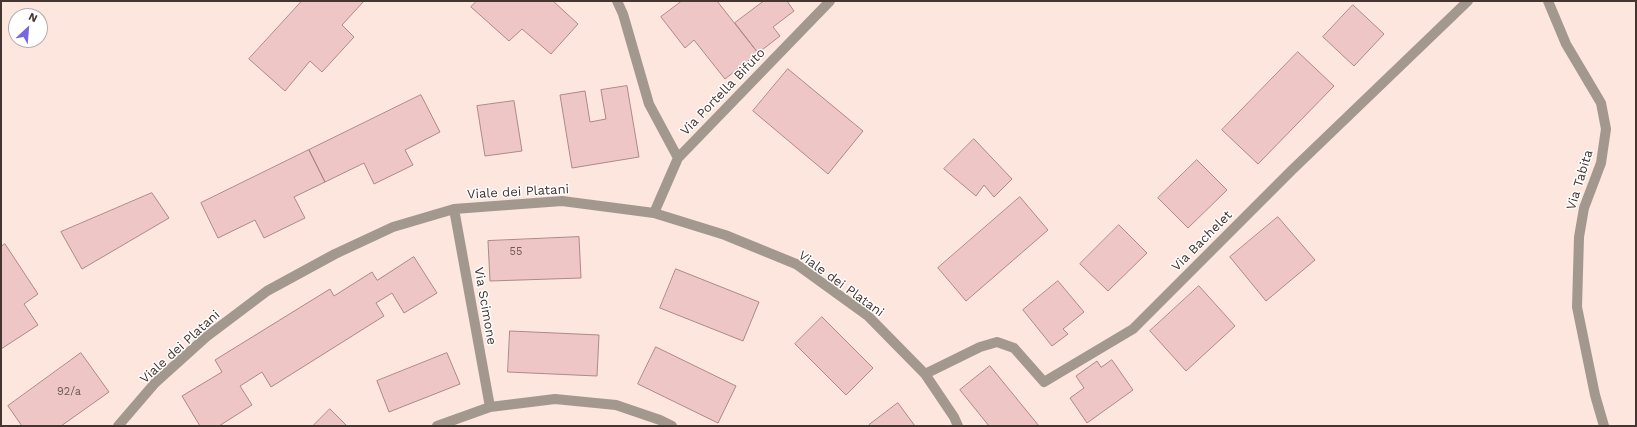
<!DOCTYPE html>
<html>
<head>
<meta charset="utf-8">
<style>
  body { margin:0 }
  #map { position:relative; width:1637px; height:427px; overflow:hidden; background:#fce6dd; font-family:"Work Sans",sans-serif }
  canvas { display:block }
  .frame { position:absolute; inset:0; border:2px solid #443530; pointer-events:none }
  .north { position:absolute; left:8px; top:8px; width:40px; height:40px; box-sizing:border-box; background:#fff; border:1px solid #b4aeac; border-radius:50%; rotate:26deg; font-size:11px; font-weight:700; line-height:16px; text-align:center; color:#443530 }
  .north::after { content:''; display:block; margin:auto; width:14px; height:18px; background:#7867e2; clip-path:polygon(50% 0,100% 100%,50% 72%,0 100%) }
</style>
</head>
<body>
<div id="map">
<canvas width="1637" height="427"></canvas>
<div class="frame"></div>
<div class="north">N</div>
</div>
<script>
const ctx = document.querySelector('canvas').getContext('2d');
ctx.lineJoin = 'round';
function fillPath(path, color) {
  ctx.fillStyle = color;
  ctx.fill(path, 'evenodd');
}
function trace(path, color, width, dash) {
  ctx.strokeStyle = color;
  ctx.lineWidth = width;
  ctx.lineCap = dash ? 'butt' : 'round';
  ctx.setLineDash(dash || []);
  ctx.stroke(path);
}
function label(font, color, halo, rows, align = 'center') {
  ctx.font = font + ' "Work Sans",sans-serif';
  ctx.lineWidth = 3;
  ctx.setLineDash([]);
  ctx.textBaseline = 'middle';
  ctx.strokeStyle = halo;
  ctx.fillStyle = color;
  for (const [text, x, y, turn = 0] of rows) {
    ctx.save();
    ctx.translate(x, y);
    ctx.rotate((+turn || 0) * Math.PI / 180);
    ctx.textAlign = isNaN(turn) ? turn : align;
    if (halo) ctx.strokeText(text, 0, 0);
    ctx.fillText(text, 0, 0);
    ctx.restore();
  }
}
const building = new Path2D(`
  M302,1H364L342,25L354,37L322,72L310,61L285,91L249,59Z
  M477,1H553L578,24L551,54L522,29L509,41L471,7Z
  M682,1H717L758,53L725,79L694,40L685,48L661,17Z
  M764,1H787L794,11L773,27L780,36L758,53L735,23Z
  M1353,5L1384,34L1354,66L1323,37Z
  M1298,52L1334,86L1258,164L1222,130Z
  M788,69L863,131L828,174L753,111Z
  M627,86L639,157L572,168L560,95L585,91L590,122L606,119L601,90Z
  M421,95L440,132L405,150L413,165L374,184L364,163L325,182L309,150Z
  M514,101L522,151L485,156L477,106Z
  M974,139L1012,179L994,197L984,185L976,196L944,169Z
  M309,150L325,182L294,197L305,218L264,238L255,220L218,238L201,203Z
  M1197,160L1227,190L1188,228L1158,198Z
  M152,193L169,218L82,269L61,232Z
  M1020,197L1048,230L966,301L938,268Z
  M1278,217L1315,260L1266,301L1230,257Z
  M1119,225L1147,253L1108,291L1080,264Z
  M579,237L581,278L490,281L488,241Z
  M5,244L38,294L24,304L38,325L1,349V247Z
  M414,257L437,293L404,313L392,293L376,303L384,316L271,387L262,372L240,386L252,405L219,426H200L182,396L222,372L215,360L330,289L334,296L372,272L377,280Z
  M676,269L759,302L743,341L660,308Z
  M1058,281L1084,312L1063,329L1068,334L1052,346L1023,310Z
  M1199,286L1235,326L1186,371L1150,331Z
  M822,317L873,368L846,395L795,344Z
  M510,331L599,335L597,376L508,372Z
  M656,347L736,386L718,423L638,384Z
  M81,353L109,392L61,426H22L8,406Z
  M447,353L460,384L389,412L377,381Z
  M1112,360L1133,390L1087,423L1070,398L1084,388L1076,376L1097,361L1101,367Z
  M990,366L1039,426H989L960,390Z
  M898,403L915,426H869V425Z
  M330,409L347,426H313Z`);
const minor = new Path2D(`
  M617,1L623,14L649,104L678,158
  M1548,1L1566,44L1601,103L1606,129L1601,163L1584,208L1579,237L1577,307L1595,395L1604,426
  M454,209L490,407
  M654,213L678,158L830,1
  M925,374L980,347L997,342L1014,348L1044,382L1133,329L1292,170L1468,1
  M118,426L155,383L206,337L267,291L335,254L393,227L454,209L562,201L654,213L725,235L796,264L868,316L925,374L954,417L958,426
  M437,426L490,407L555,399L616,405L660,420L672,426`);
const numberNames = [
  ["55",516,252],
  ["92/a",69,392]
];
const streetNames = [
  ["Via Portella Bifuto",723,92,-46],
  ["Via Tabita",1580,180,-73],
  ["Viale dei Platani",518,192,-3],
  ["Via Bachelet",1202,241,-45],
  ["Viale dei Platani",841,284,36],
  ["Via Scimone",485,306,80],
  ["Viale dei Platani",180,347,-42]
];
fillPath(building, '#eec6c5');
trace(building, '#ad8888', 1);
trace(minor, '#a3988d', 10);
label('11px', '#6e5955', null, numberNames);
label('13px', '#443530', '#fff', streetNames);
</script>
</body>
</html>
